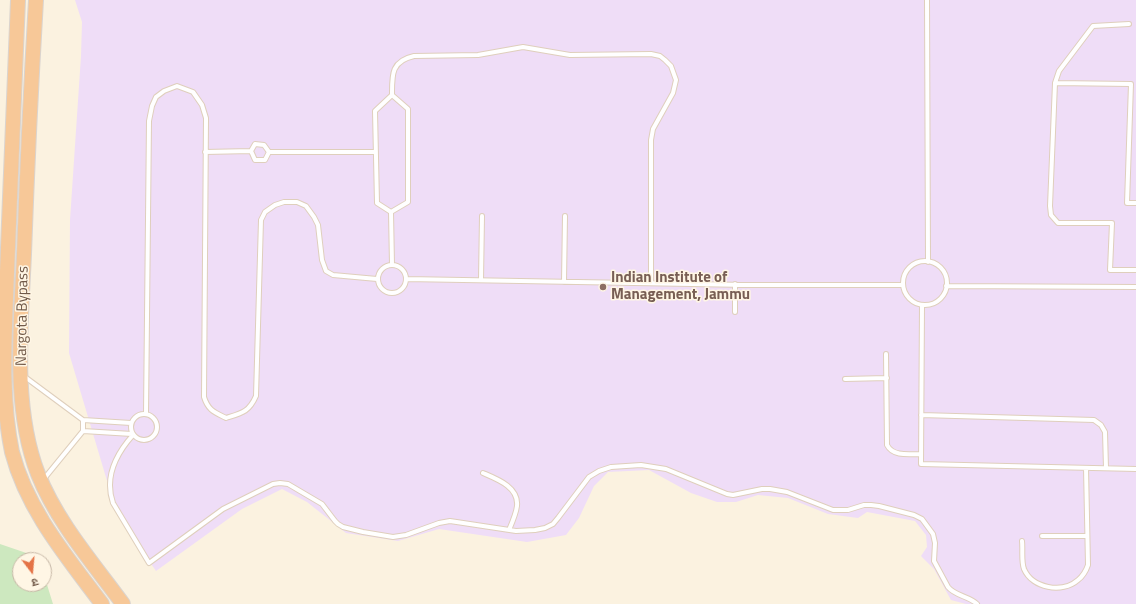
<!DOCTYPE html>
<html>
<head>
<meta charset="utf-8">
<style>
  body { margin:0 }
  #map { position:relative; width:1136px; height:604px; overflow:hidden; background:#fbf2e0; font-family:"Titillium Web","Noto Sans Devanagari",sans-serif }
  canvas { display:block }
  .north { position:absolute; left:12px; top:552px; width:40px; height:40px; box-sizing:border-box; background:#fff6e5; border:1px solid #c6b7a6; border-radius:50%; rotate:164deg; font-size:11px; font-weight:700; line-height:16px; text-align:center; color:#715948 }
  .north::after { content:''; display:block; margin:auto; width:14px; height:18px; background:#e47346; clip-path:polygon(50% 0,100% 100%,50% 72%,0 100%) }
</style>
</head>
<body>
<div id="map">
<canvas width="1136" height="604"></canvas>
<div class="north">उ</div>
</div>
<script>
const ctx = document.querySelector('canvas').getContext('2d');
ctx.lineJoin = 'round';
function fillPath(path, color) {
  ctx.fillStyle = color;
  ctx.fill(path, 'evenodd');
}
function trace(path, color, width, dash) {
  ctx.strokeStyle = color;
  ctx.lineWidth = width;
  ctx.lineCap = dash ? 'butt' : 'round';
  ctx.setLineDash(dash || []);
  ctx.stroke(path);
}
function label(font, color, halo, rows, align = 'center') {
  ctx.font = font + ' "Titillium Web",sans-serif';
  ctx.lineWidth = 3;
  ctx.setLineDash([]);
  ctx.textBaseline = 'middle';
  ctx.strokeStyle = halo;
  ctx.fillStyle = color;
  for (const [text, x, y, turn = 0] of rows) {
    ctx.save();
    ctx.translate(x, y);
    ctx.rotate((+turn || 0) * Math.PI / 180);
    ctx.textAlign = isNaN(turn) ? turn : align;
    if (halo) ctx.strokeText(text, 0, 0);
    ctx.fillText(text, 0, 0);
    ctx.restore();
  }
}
const education = new Path2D(`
  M75,0H1136V604H966L951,600L934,569L921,556L927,547L926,535L915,521L867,512L858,518L828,514L788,498L758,495L736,502H717L691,493L649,470L608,472L594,486L579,518L566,535L527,542L439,529L398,541L346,533L307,502L282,489L242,509L156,571L126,527L113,501L69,353L70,220L81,56L82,22Z`);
const green = new Path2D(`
  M0,544L38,557L39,560H20V584H44V575L53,604H0Z`);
const service = new Path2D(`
  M927,0L928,262
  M1055,83L1059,71L1093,26L1129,24
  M251,151L255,160H265L269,152
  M251,151L255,144L264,145L269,152
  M205,152L251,151
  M269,152H376
  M1136,203H1127L1131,84L1055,83L1050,206L1051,215L1058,223H1112L1110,270H1136
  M391,212L408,202V109L392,95C392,75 391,61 414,56L478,55L523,47L570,55L651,54L660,56L665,60L671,66L676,80L673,93L653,129L651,140V283
  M391,212L377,203L375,111L392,95
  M391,212L392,265
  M903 283a22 22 0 1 1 44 0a22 22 0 1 1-44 0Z
  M378 279a14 14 0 1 1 28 0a14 14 0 1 1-28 0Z
  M406,279L748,285H903
  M481,280L482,216
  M564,282L565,216
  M946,286L1136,287
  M922,305L921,464L1136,469
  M735,312V284
  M886,354L887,445C893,457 910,454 921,454
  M25,377L83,420V431L43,480
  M845,379L887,378
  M131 427a13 13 0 1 1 26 0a13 13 0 1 1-26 0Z
  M146,414L149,121L152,106L156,97L164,91L177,86L193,92L202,105L206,118L204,397C208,410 214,412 226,418C242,413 249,412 256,396L261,220L265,212L275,205L284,202H297L306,206L314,217L318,225L322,260L326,271L333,275L377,279
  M921,415L1094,420L1101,425L1105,432L1106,468
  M83,420L131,423
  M83,431L132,434
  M133,435C116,454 104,477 113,503L149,563L223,509L273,484L280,483L288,484L322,504L335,521L338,524L343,527L363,532L393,537L406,535L439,523L450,521L516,531L535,530L545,528L553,524L558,518L589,477L599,471L611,467L641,465L666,469L727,494L733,495L762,489H770L787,492L833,510H848L864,505H871L879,506L914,515L922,519L933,534L935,543L934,561L948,587C955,596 969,596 977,604
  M483,473C497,479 519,487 517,506C516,514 512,523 509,530
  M1042,536H1087
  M1022,541C1023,549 1021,561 1024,569C1032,588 1062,594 1078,580C1083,576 1086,571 1088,565L1086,468`);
const trunk = new Path2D(`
  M18,0C14,91 10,182 7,272C5,332 0,394 12,452C27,510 67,557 102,604
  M36,0C31,85 27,169 24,254C21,324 12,407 38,474C57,522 93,563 123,604`);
const markers = [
  [603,287,4,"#8d6e63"]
];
const educationNames = [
  ["Indian Institute of",611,278],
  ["Management, Jammu",611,295]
];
const streetNames = [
  ["Nargota Bypass",23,316,-89]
];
fillPath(education, '#efddf7');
fillPath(green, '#cde8bf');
trace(service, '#dfcfbc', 6);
trace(trunk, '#dad4cf', 16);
trace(service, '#fff', 4);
trace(trunk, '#f7c898', 14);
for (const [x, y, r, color] of markers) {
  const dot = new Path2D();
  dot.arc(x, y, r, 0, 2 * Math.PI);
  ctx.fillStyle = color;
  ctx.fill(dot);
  trace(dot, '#fff6e5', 1.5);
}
label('bold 15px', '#785e54', '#fff6e5', educationNames, 'left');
label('15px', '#715948', '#fff6e5', streetNames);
</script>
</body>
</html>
